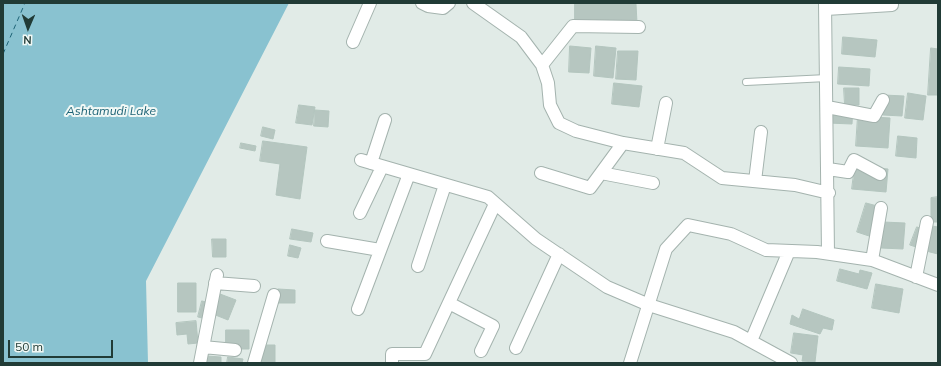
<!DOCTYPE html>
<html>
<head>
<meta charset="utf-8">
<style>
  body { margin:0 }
  #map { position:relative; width:941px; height:366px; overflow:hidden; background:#e1ebe7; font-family:Mulish,sans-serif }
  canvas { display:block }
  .frame { position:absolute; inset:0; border:4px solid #213b36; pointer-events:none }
  .north { position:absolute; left:8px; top:8px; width:40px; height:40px; -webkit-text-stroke:3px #f1f8f5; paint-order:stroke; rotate:182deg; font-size:11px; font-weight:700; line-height:16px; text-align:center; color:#213b36 }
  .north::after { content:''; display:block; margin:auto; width:14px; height:18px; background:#213b36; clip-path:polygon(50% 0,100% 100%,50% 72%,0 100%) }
  .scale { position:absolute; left:8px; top:340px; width:105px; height:18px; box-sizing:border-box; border:2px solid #213b36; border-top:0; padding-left:5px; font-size:12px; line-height:14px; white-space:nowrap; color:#213b36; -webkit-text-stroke:3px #f1f8f5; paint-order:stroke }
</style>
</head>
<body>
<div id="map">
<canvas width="941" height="366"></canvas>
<div class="frame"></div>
<div class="north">N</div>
<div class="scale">50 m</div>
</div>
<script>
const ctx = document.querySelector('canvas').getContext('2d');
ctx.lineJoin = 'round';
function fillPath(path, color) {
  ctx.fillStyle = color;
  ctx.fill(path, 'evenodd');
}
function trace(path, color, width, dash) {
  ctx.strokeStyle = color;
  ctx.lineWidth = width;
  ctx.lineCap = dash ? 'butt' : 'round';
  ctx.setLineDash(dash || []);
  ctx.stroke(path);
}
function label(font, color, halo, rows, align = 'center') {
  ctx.font = font + ' Mulish,sans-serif';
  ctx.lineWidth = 4;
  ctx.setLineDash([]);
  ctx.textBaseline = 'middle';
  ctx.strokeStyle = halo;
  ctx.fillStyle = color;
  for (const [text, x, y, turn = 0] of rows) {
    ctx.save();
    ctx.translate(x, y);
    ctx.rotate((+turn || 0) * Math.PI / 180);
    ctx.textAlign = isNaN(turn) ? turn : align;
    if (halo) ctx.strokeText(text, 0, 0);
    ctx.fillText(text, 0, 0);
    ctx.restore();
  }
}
const water = new Path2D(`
  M3,3H289L146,281L148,363H3Z`);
const ferry = new Path2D(`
  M3,54L25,3`);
const building = new Path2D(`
  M575,3H617L636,4L637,23L575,22Z
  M843,37L877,40L875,57L842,54Z
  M570,46L591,48L589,73L569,72Z
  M596,46L616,48L613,78L594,76Z
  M931,48L938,49V95H928Z
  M618,51H638L636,80L616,79Z
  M839,67L870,69L869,86L838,84Z
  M614,83L642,86L639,107L612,104Z
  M844,88H859V105H845Z
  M908,93L926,96L923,120L905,118Z
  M884,95L904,96L902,116L883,115Z
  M299,105L315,107L312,125L296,123Z
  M828,106L853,107L852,124L827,123Z
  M315,110L329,111L328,127L314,126Z
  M858,116L890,118L888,148L856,146Z
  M263,127L275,130L273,139L261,136Z
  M898,136L917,138L916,158L896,156Z
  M263,141L307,147L300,199L276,195L280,164L260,161Z
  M241,143L256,146L255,151L240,148Z
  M855,166L888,169L886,192L852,189Z
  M938,197V222H931V198Z
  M866,203L881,207L872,237L857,232Z
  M883,222L905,223L903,249L881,248Z
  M932,226L938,227V254L926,251Z
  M917,227L929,231L922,249L910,245Z
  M292,229L313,233L311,242L290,239Z
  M212,239H226V257H213Z
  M290,245L301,248L298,258L288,256Z
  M840,269L859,274L860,270L872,273L867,289L837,281Z
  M178,283H196V312H178Z
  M876,284L903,289L899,313L872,308Z
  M278,289L295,290V303H277Z
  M220,294L236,300L228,320L213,314Z
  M202,301L210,303L206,319L198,317Z
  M803,309L834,320L832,330L823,328L820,334L790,324L792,315L799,319Z
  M196,321L198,343L188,344L187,334L177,335L176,323Z
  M226,330H249V349H226Z
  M794,333L818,336L815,362L802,361L803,355L791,353Z
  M261,345H275V363H261Z
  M207,356L221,357V363H207Z
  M228,357L243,359L242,363H227Z`);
const service = new Path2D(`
  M746,82L827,78`);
const minor = new Path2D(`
  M422,3L428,6L443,8L449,3
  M473,3L521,37L542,65L548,83L550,105L559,123L576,131L623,143L684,153L722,178L795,185L829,193
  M825,3L828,253
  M826,9L892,5V3
  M353,42L370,3
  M542,65L573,26L639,27
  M827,107L874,116L883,100
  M657,149L666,103
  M361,160L488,197L536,239L607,287L649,305L734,332L791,363
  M371,163L385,120
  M828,169L848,172L854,160L880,174
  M541,173L590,188L623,143
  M601,173L653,183
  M755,181L761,132
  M360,213L382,167
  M327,241L380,250
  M872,260L881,208
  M418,266L445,185
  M916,277L927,222
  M215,283L254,286
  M449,303L493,326L481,351
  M358,309L409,174
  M751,341L789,251
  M203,347L235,350
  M516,348L559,254
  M200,363L217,275
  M254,363L274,295
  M392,363V354H425L495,204
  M630,363L666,249L688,225L731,234L766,250L817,252L872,260L938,285`);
const waterNames = [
  ["Ashtamudi Lake",111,111]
];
fillPath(water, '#89c2d0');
trace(ferry, '#1d6376', 1, [5, 4]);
fillPath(building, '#b6c6c0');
trace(building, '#b3c5be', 1);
trace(service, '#a4b3ae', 8);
trace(minor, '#a4b3ae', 14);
trace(service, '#fff', 6);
trace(minor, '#fff', 12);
label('italic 12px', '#1d6376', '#f1f8f5', waterNames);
</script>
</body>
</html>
